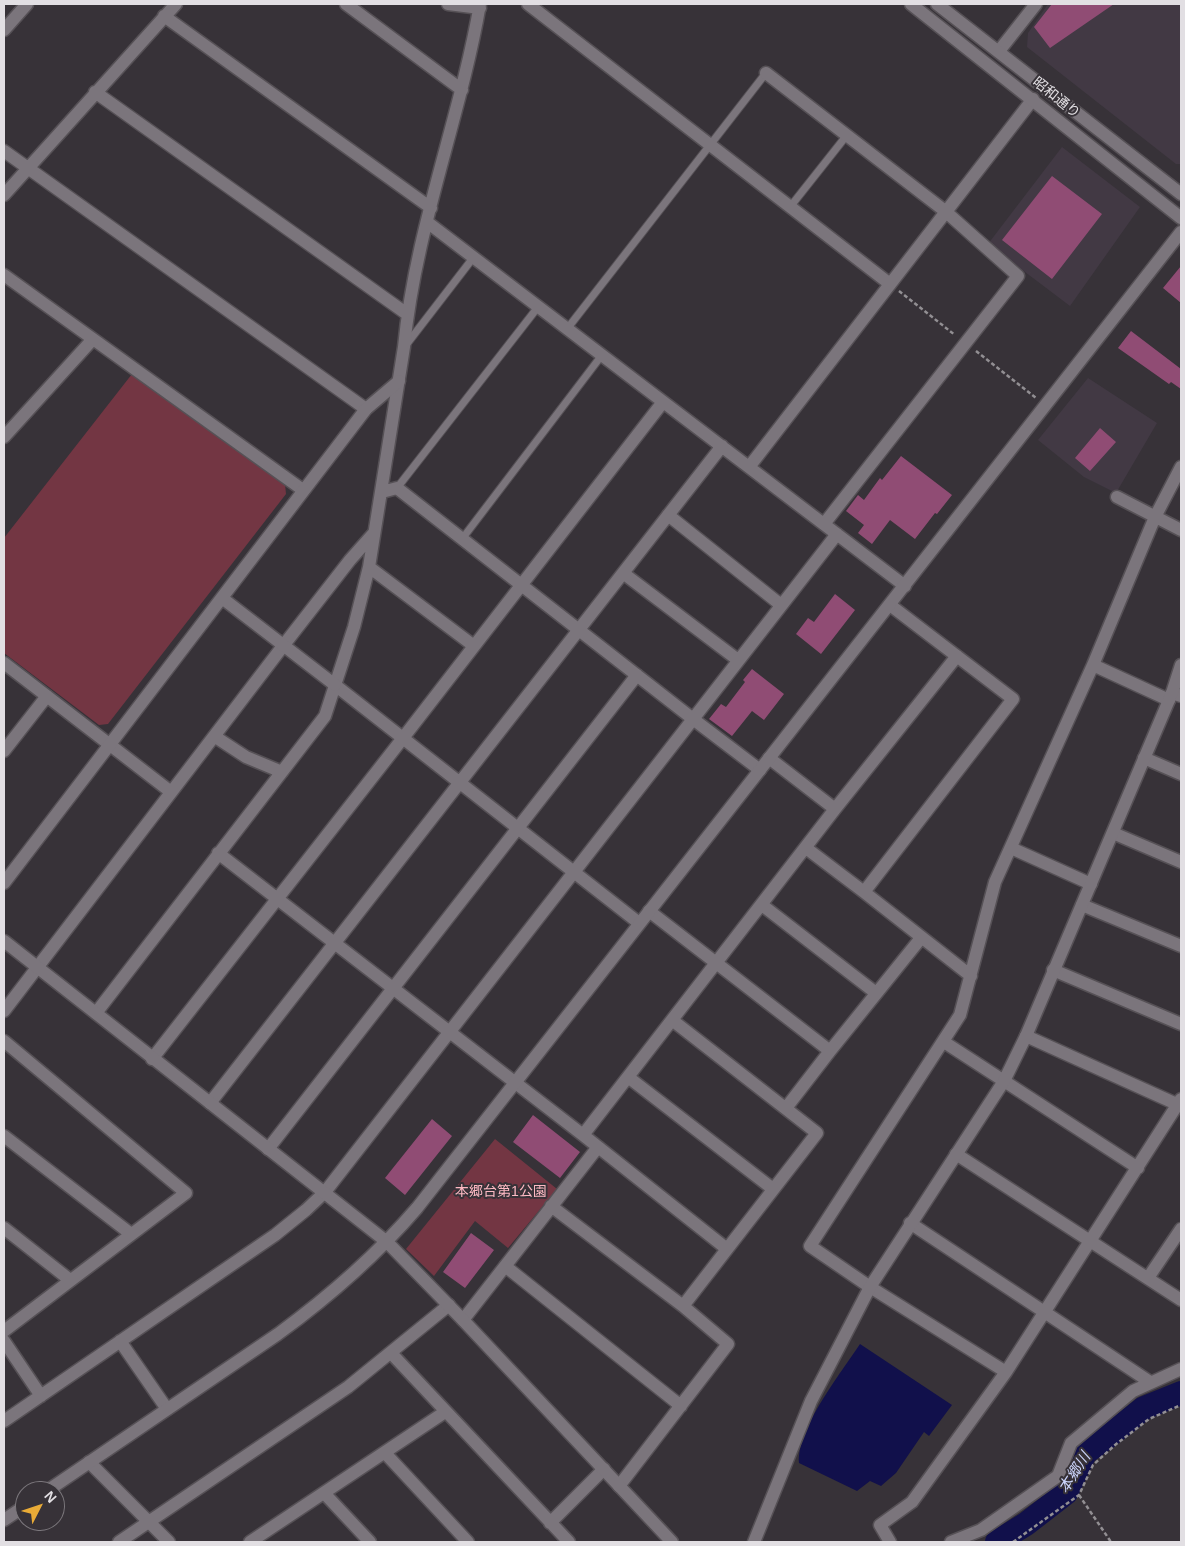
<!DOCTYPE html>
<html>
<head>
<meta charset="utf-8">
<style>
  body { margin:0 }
  #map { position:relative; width:1185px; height:1546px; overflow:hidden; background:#373238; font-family:Helvetica,sans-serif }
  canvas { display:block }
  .frame { position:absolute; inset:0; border:5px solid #e2dfe3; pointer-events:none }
  .north { position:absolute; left:15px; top:1481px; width:50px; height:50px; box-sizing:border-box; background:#373238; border:1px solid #7b777c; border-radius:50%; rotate:49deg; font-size:14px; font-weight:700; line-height:20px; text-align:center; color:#e2dfe3 }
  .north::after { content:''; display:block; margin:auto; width:18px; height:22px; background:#e9ab37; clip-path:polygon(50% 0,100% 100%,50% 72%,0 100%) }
</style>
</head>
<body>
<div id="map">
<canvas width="1185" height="1546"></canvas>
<div class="frame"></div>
<div class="north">N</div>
</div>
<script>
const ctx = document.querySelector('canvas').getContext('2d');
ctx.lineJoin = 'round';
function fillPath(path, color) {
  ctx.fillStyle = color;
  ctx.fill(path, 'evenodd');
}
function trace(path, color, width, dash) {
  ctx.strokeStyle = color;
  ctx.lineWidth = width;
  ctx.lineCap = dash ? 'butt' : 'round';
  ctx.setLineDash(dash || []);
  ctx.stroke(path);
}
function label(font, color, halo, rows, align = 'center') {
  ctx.font = font + ' Helvetica,"Noto Sans JP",sans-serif';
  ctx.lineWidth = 4;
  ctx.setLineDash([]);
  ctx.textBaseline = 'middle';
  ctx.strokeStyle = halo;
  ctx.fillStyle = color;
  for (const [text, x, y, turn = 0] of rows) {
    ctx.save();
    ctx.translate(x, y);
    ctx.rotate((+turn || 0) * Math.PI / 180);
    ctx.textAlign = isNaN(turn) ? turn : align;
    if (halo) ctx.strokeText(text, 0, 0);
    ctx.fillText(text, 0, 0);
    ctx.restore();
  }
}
const built = new Path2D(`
  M1048,4H1181V164H1176L1027,47L1028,33Z
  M1062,147L1140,207L1070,306L988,244Z
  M1088,378L1157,423L1116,493L1084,477L1038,440Z`);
const green = new Path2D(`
  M132,374L285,484L286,494L108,724L99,725L4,653V538Z
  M495,1139L557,1189L508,1248L475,1221L434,1276L406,1249Z`);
const water = new Path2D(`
  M860,1344L952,1405L929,1436L924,1432L896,1473L881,1486L870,1481L857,1491L799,1463C797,1428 841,1373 860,1344Z`);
const river = new Path2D(`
  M997,1542L1026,1524L1066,1493L1085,1453L1106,1438L1144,1408L1181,1393`);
const building = new Path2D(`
  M1052,4H1114L1050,48L1034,27Z
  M1052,176L1102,214L1052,279L1002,240Z
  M1181,266V303L1163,288Z
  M1131,331L1181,369V389L1171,382L1169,384L1118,348Z
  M1100,428L1116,442L1090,471L1075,458Z
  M901,456L952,495L937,514L935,513L915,539L890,520L872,544L858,533L864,525L846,511L858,495L864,500L880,478L882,480Z
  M835,594L855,610L821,654L796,634L808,618L814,622Z
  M752,669L784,694L764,720L752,711L732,736L709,719L721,704L726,707L745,682L743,680Z
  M533,1115L580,1152L560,1178L513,1142Z
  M432,1119L452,1136L405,1195L385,1178Z
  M471,1233L494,1250L465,1288L443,1272Z`);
const path = new Path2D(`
  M899,291L955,335
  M976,351L1036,398
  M1079,1495L1111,1542
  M1013,1542L1079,1495L1093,1465L1115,1445L1149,1419L1181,1405`);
const service = new Path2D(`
  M790,207L847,135
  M567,329L766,73
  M406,345L473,258
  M397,488L538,307
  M462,539L602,355`);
const minor = new Path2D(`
  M346,4L462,90
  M448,4L480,8
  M528,4L890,284
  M164,16L431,208
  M999,51L1036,4
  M766,73L945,211L1018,276L824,524
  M95,92L407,314
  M4,151L366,409
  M4,195L176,4
  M427,222L905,586
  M4,275L303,490
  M4,437L93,339
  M749,467L1033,99
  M382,492L397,488L693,719L760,770
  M1117,497L1181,530
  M668,515L781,605
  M369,567L474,646
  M623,573L738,660
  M4,663L171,792
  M1093,665L1169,700
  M335,685L639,923
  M1172,693L1181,696
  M214,736L246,757L282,772
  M4,751L47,696
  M769,758L835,809
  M1144,758L1181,774
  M1113,833L1181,862
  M806,848L864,892L971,976
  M1011,848L1091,884
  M218,853L583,1135L727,1249
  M864,892L1013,699L890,605
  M762,905L876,993
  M1082,905L1181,946
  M649,911L830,1051
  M1053,970L1181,1024
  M4,1011L283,646L350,560L374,533
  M96,1013L325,716L354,627L369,567L404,347C415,230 460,119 480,4
  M672,1020L817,1133L683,1306
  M1026,1036L1181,1106
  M4,1041L186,1193L4,1331
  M944,1042L1138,1168
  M152,1059L403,738L663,402
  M628,1077L773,1189
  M210,1103L722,446
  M786,1108L830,1051L921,938
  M583,1135L835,809L957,656
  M4,1136L131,1234
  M268,1149L637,675
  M956,1154L1181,1300
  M551,1206L683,1306L728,1344L619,1486
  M910,1223L1150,1382
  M4,1228L70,1280
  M505,1266L681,1406
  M1148,1278L1181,1229
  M463,1320L598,1147
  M4,1341L41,1396
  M120,1341L167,1409
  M391,1353L569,1542
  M1006,1372L870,1287L810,1246L960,1015L995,882L1093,665L1155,517L1181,467
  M4,1421L275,1235L306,1210L325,1192L837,534
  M385,1453L468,1542
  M89,1462L169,1542
  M324,1493L370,1542
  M550,1523L604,1469
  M119,1542L348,1387L449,1305
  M250,1542L445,1412
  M890,1542L880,1525L912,1502L1006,1372L1181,1099
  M951,1542L981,1530L1058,1476L1071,1443L1133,1391L1181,1369`);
const tertiary = new Path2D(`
  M911,4L1181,218
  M937,4L1181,194
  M4,30L27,4
  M222,598L335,685
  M4,883L366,409L399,381
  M4,941L387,1242L463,1320L672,1542
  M47,1491L278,1334C330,1296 375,1257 417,1208L1181,232
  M4,1520L25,1506
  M754,1542L811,1401L870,1287L1004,1081L1026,1036L1172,693L1181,665`);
const streetNames = [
  ["昭和通り",1056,98,39]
];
const parkNames = [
  ["本郷台第1公園",501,1192]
];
const waterNames = [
  ["本郷川",1075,1473,-57]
];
fillPath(built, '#423944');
fillPath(green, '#733643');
fillPath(water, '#11104b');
trace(river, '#11104b', 24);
fillPath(building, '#904c74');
trace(service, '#565156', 9);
trace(minor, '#565156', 15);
trace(tertiary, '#565156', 15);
trace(path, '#928f93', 2.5, [4, 2.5]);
trace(service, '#7b757c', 7);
trace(minor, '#7b757c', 12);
trace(tertiary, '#7b757c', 12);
label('14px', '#e2dfe3', '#373238', streetNames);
label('14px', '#fdb9c3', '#373238', parkNames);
label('italic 15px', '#cbd4fa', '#373238', waterNames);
</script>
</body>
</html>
